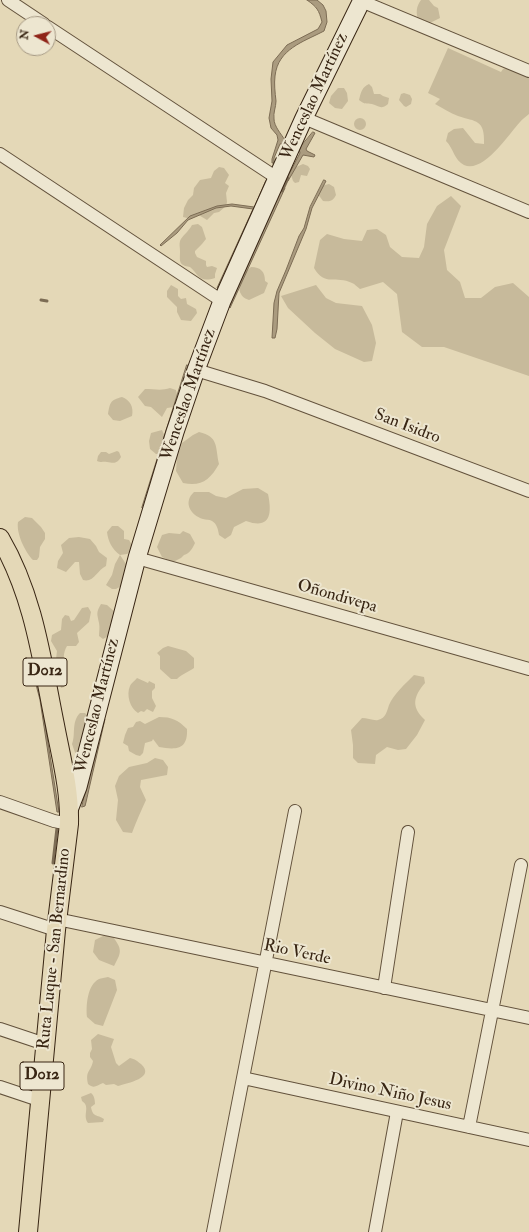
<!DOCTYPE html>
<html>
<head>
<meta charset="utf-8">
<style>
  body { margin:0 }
  #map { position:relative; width:529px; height:1232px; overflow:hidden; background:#e4d8b7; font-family:"IM FELL Double Pica",serif }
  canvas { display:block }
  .north { position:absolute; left:16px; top:16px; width:40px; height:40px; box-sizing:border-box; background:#ede6d0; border:1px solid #a59984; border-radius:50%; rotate:277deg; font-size:11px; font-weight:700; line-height:16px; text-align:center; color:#382513 }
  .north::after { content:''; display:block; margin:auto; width:14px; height:18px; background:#8f2418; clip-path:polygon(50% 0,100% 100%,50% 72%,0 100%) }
</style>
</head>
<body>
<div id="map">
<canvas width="529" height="1232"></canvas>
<div class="north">N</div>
</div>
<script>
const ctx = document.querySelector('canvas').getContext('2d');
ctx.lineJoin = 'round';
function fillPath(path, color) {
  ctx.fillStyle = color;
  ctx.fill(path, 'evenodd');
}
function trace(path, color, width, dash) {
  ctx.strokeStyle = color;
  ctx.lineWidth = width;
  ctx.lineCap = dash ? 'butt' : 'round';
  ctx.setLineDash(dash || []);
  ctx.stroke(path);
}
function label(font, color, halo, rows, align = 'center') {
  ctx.font = font + ' "IM FELL Double Pica",serif';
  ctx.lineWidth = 4;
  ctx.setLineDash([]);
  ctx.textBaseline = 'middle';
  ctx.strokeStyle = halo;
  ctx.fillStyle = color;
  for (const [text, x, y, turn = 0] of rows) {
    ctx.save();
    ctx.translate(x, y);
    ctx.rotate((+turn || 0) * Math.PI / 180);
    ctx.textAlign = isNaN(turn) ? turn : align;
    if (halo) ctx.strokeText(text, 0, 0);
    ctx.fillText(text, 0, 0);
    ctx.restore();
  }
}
const green = new Path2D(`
  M421,0H429L434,6L438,8L440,18L430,23L418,20C416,12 416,7 421,0Z
  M448,48L501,72L503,69L517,64L529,68V114C526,117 522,119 520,122C509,134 483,174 464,165C454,160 454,149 446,141L448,133L454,129L463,128L475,143L484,144C485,119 476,122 458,116C450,113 443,108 435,104L440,99L428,93Z
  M369,84L372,87L374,94H380L383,96L389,98L388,104C381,110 379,106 372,104C366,103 365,105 359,100C361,92 362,87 369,84Z
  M338,88H344L347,93L348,101L342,109L335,108L329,103L331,96Z
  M404,93L410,95L412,99L411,104L406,107L404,106L399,100L401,94Z
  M354 124a6 6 0 1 1 12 0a6 6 0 1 1-12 0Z
  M303,164L308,166L310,169L307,176L301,175L299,182L295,183L293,181L291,175L296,167Z
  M219,167L224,168L229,175L225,183L229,186L226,193L227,202L226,206L219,212L214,213L207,220L197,214L191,219L183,217L184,208L188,200L193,195L194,188L200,180L211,178L214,171Z
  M329,184L334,187L336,195C333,201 330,202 323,201L317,193C319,187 323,185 329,184Z
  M451,196L461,206L444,250L447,270L460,282L465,298H481L495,287L513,283L529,297V376L444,347H422L402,332L397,294L383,282L360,289C357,287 355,284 352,283C336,275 325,287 314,268L320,240L327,234L344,239L362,241L367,230L377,229L386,235L390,247L402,257L419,258L424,247L427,224L437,206Z
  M198,224L202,227L206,239L202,244L195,251V253L197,257L206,261V265L207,267L212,266L217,268L215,274V278C199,283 199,275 190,267C178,265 180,261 180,251C180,248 179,244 180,241C182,236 189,231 192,225Z
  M251,267C261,267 265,272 265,281L268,283L264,293L249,300C246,299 242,297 241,294C236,287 245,272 251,267Z
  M171,285L178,289V296L181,299L186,298L187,304L196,309L197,313L191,321L181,320L177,312V307L167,297V291Z
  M316,285L326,298L336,303L362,306L372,325L376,343L372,361L364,362L335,349L315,333L288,308L281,296Z
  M170,388L176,390L178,399L174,407L167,408L162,417L151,407L145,406L138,397L145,389C154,389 162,391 170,388Z
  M122,397C130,400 134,407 132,416L120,421L113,420L108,414C110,403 110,400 122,397Z
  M162,430L168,444L163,454H156L150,449L149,441L151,433Z
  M199,432C219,437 215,446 219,464C210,480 201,487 183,483L176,471L177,457L182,443L193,435Z
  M117,451L119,452L121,457C117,464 114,463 107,462C103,461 102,463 97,461L98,456L101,452H106L109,454Z
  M258,488L268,494C272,513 271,530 246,521L234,527L231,535L225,539L219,535C218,529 217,524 212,521C209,519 206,520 203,519C190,515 183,502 194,492H209L216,496L226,498L243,489Z
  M25,517L32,518L41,527L45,533V539L40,547L39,557L37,560H33C25,552 16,533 18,522Z
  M112,526H118L124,531V539L129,540L132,545L131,551L127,554L120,555L128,567L123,585L116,589H112L106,585L112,575L115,564L120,555C112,549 108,541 107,532Z
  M183,531L190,534L195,543C192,549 190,553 184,555L181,558L173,562L162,557L157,547L162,535L169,533L180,534Z
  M79,537L90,539L96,546L99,552L107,558L106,566C97,570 94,583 83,580L80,574L79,562H75L66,572L57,568L58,561L63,553L61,545L69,538Z
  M101,604L107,605L116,613C114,623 113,635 103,639L99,636C99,632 100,627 99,623C97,613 96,613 101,604Z
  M88,607L91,612L89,622L77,633L79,642L76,646H67C59,659 69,673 64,687L61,688L56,659L57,651L51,641L52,635L61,630L62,619L65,615L69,616L71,621L74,620L82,608Z
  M168,646L186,651L194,658V668C188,672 182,674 177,679H171L160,669V656L157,653L163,648Z
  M414,675L424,677L425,683C413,697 411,707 425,720L417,735L406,749L398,750L387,747L376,755L375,764L358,763L353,758V745L351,730L362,718C367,718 374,721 378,720C386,718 387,711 389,705C393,695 406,683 414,675Z
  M137,678L148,683L149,681L155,684V688L152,691V698L156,706L153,712L147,709L144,712L141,711L138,713C130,708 126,695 130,686C131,683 135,681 137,678Z
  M80,713H85L88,716L78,761L72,744C76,735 71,722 80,713Z
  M159,717C172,717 178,720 187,729C188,750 176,750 159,747L153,739L152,741L145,743L143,753L140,756L136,755L129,751L128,746L123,743L125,735L128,728L133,727L136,722L140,721L145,724Z
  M155,758L163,760L168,767L167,775L141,780L140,787L146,800C141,811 136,822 132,833L123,832L116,820L118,800L115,786L119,776L129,767L147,763Z
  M105,935L113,937C123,950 121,953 114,966L99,960L93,952L95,940Z
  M108,977L115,980L117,990L103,1026L95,1024L87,1017C86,1006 87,985 99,979C101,978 105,978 108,977Z
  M98,1034L114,1039L111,1047L116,1063L119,1066L130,1058C135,1059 137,1061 141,1064C156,1078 127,1083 118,1086L114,1084L106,1085L103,1083C96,1086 94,1089 88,1084C85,1070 91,1072 93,1061L90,1057V1053L92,1049L91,1040Z
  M91,1093C94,1095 95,1100 95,1104L91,1107C93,1118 97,1114 104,1119L103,1122L88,1123C82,1115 91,1107 82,1101L81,1097Z`);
const water = new Path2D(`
  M307,0H317L323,5L326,11L327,22L324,31C303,42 278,49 275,76C274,84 275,92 276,101C276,107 273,113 274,119C274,126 281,134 285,140L284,143L280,144L274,158V163H272V159L278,140L277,135L271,128L269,118L272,101L271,79L273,62L287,45L318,29L322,22C319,10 317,7 307,0Z
  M313,132L315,133L306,149L307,151L315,155L314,157L303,155L288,181L286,180L300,153L299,149Z
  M324,180L326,181L312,208L306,229L279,293L277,329L275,338H272L274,303L277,291L286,270L299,236L304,228L310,207Z
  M266,181L267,182L219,289L217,288L253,209L231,206L216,208L188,220L177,233L161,246L160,245L190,216L217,206L232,204L254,207Z
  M283,187L285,188L230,308L229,306Z
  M187,365L189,366L152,477L143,509L142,508Z
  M32,668H33L41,699L59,812H57L40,700Z
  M103,719H105L86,802L85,806L82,807Z`);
const stream = new Path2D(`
  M282,191L288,178
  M41,300L47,301
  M53,863L57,828`);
const minor = new Path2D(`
  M8,0L44,24
  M361,1L529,71
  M48,27L277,178
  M304,118L529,212
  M0,154L222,301
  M196,370L265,391L529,491
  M137,558L529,669
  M0,802L54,821L69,824
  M0,912L56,930
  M57,919L529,1018
  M384,988L408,832
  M0,1029L45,1044
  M243,1078L529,1140
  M0,1087L39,1100
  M469,1127L521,865
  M213,1232L295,811
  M375,1232L397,1112`);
const secondary = new Path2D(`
  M69,810L78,787L137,558L175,432L196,370L222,301L304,118L362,0`);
const primary = new Path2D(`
  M0,538C34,596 42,661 55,725C61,757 70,790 69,824L56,930L28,1232`);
const shields = [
  [45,672,44],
  [42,1076,44]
];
const shieldNames = [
  ["D012",45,672],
  ["D012",42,1076]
];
const streetNames = [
  ["Wenceslao Martínez",315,97,-65],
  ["Wenceslao Martínez",189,395,-71],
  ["San Isidro",407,427,21],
  ["Oñondivepa",337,597,16],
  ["Wenceslao Martínez",98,706,-76],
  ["Ruta Luque - San Bernardino",55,949,-84],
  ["Rio Verde",297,953,12],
  ["Divino Niño Jesus",390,1093,12]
];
fillPath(green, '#c7ba9b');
fillPath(water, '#aa9b7f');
trace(water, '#7c6c54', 1);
trace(stream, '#7c6c54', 3);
trace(minor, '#63523c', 14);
trace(secondary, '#382513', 19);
trace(primary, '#382513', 20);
trace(minor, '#ede6d0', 12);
trace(secondary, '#ede6d0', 17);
trace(primary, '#e4d8b7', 18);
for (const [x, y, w] of shields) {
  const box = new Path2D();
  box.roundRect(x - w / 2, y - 14, w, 28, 3);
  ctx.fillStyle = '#ede6d0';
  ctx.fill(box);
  trace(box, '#382513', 1);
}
label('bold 16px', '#382513', null, shieldNames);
label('17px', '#382513', '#ede6d0', streetNames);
</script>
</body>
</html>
